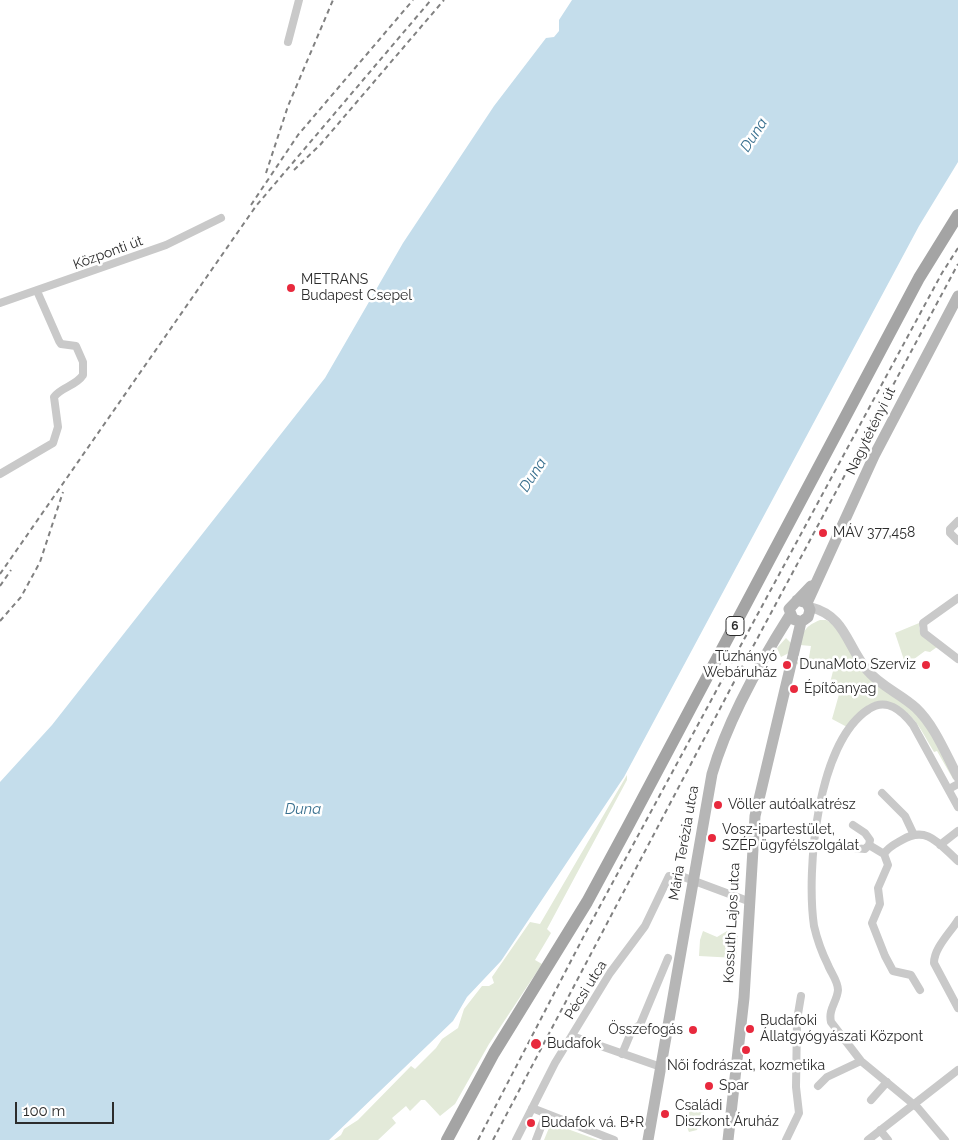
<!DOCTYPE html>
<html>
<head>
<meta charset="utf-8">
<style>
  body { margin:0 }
  #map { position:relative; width:958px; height:1140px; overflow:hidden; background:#fff; font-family:Raleway,sans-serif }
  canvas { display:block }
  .scale { position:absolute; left:15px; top:1102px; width:99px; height:22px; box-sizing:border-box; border:2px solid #2c2c2c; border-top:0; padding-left:6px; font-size:15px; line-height:18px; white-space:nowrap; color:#2c2c2c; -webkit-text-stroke:4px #fff; paint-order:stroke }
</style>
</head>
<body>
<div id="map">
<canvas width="958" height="1140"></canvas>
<div class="scale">100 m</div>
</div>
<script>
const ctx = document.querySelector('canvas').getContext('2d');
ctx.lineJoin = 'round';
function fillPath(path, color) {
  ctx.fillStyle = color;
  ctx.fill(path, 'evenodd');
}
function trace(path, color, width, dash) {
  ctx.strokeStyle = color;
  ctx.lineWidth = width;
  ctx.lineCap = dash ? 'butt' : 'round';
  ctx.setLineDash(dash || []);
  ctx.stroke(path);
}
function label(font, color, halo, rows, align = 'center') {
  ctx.font = font + ' Raleway,sans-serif';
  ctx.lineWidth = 5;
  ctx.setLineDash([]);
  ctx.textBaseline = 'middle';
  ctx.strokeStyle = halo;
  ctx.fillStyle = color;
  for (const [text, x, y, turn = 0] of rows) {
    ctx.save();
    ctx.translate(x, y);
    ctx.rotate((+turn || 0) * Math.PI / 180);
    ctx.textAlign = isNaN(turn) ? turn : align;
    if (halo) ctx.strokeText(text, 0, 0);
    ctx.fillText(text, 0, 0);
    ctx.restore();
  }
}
const green = new Path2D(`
  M820,620H826L833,624L865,673L919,713L955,778L953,779L937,751L934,752C919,727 911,704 878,702L847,727L832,719L840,691L829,687L833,671L796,664V662L808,663L811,646L800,645C803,630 806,626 820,620Z
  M924,621L919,627L920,631L937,647L930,652L925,651L910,662L909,660L905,663L895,633Z
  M786,638L791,643L789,653L781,657L777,648Z
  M627,775V780L547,929L551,933L535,960L542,964L489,1044L455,1104L440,1116L425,1100H421L410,1111L406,1106L392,1118L396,1123L378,1140H334L341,1135L344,1129L358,1120L411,1066L415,1069L436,1048L442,1039L458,1028L464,1009L482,986H489L494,983L492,977L530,922L540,924Z
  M703,931L717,937L727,931L738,936L736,958L699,956L700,940Z
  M700,1104L706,1106L697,1130L689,1132L685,1123L691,1108Z
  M551,1123L598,1140H544Z`);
const water = new Path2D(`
  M572,0H958V162L919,226L624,777L501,961L467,997L453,1021L329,1140H0V782L52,725L325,378L403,243L494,106L546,38L554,37L559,31V20Z`);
const minor = new Path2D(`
  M288,42L299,0
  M0,303L166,245L221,218
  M0,474L53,443L58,427L54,397C61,387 76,386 83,375V362L76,346L61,344L59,341L37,291
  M958,521L950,529V533L958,541
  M958,598L923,623L924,633L958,659
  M949,789L958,784
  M882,793L905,816L913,833
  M853,825L865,833L870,840L869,845
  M869,845L884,854L888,865L878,888L880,904L872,923L885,956L893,971L911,975L920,990
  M940,845L958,831
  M854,848L865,849L869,845
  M884,854C888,847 895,844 902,840C927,825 939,844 958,861
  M958,920C950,933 934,948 934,963L958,1008
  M572,1036L661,1067
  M622,1054L632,1030L640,1025L668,958
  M818,1086L827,1077L861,1061
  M871,1100L887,1082
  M532,1108L614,1140
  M880,1130L888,1140
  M516,1140L555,1063L610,973L645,926L669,876H681L748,901
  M536,1140L546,1114
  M786,1140L799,1113L796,1087L797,1020L801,996
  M868,1140L958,1070
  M945,1140L918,1108L861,1061L831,1022C828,1009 837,1002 838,990C838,981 831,973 828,965C822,953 817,939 814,926C806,870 817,742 869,709C887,697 902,711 913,725L958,807`);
const tertiary = new Path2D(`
  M810,607C846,616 846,645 867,670C880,686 901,694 916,708C935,726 946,755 958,777`);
const secondary = new Path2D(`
  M797,600L807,603L810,610L808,617L801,622L793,619L789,609L811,586
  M807,603L874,456L958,296
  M648,1140L712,774C728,719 759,664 790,615
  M728,1140L744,998L755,816L801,622`);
const primary = new Path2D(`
  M447,1140L494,1053L587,902L627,828L919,278L958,215`);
const rail = new Path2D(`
  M294,170L320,145L444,0
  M266,173L288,106L333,0
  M251,205L298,135L413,0
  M0,574L256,206L431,0
  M0,586L11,570
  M0,621L21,597L40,562L63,492
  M478,1140L587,930L942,273L958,248
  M493,1140L734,682L958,264`);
const markers = [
  [291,288,5,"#e8293d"],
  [823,533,5,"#e8293d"],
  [787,665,5,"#e8293d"],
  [926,665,5,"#e8293d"],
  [794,689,5,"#e8293d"],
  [718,805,5,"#e8293d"],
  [712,838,5,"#e8293d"],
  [750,1029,5,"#e8293d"],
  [693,1030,5,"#e8293d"],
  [536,1044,6,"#e8293d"],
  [746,1050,5,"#e8293d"],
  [709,1086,5,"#e8293d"],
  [665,1114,5,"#e8293d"],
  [531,1123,5,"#e8293d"]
];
const shields = [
  [735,626,18]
];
const shieldNames = [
  ["6",735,626]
];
const streetNames = [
  ["Központi út",108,253,-20],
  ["Nagytétényi út",871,431,-64],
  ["Mária Terézia utca",684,843,-80],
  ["Kossuth Lajos utca",732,923,-87],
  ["Pécsi utca",586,990,-58]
];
const poiNames = [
  ["METRANS",301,280],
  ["Budapest Csepel",301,296],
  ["MÁV 377,458",833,533],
  ["Tűzhányó",777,657,"right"],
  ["Webáruház",777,673,"right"],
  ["DunaMoto Szerviz",916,665,"right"],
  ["Építőanyag",804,689],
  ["Völler autóalkatrész",728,805],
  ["Vosz-ipartestület,",722,830],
  ["SZÉP ügyfélszolgálat",722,846],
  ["Budafoki",760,1021],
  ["Állatgyógyászati Központ",760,1037],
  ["Összefogás",683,1030,"right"],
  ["Budafok",547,1044],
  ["Női fodrászat, kozmetika",746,1066,"center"],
  ["Spar",719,1086],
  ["Családi",675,1106],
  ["Diszkont Áruház",675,1122],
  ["Budafok vá. B+R",541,1123]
];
const waterNames = [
  ["Duna",754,135,-57],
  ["Duna",533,475,-57],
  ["Duna",303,809]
];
fillPath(green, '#e3ead9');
fillPath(water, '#c4ddeb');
trace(minor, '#c9c9c9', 8);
trace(tertiary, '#c9c9c9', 10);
trace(secondary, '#b6b6b6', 11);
trace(primary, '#a4a4a4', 12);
trace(rail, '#818181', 2, [5, 4]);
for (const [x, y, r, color] of markers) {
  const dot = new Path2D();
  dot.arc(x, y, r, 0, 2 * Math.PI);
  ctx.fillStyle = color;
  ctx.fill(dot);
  trace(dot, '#fff', 2);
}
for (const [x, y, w] of shields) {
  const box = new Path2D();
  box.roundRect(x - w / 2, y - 9.5, w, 19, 4);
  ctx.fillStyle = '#fff';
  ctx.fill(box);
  trace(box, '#2c2c2c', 1);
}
label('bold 12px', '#2c2c2c', null, shieldNames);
label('14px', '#2c2c2c', '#fff', streetNames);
label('14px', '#2c2c2c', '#fff', poiNames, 'left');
label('italic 15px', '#39708f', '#fff', waterNames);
</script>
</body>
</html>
